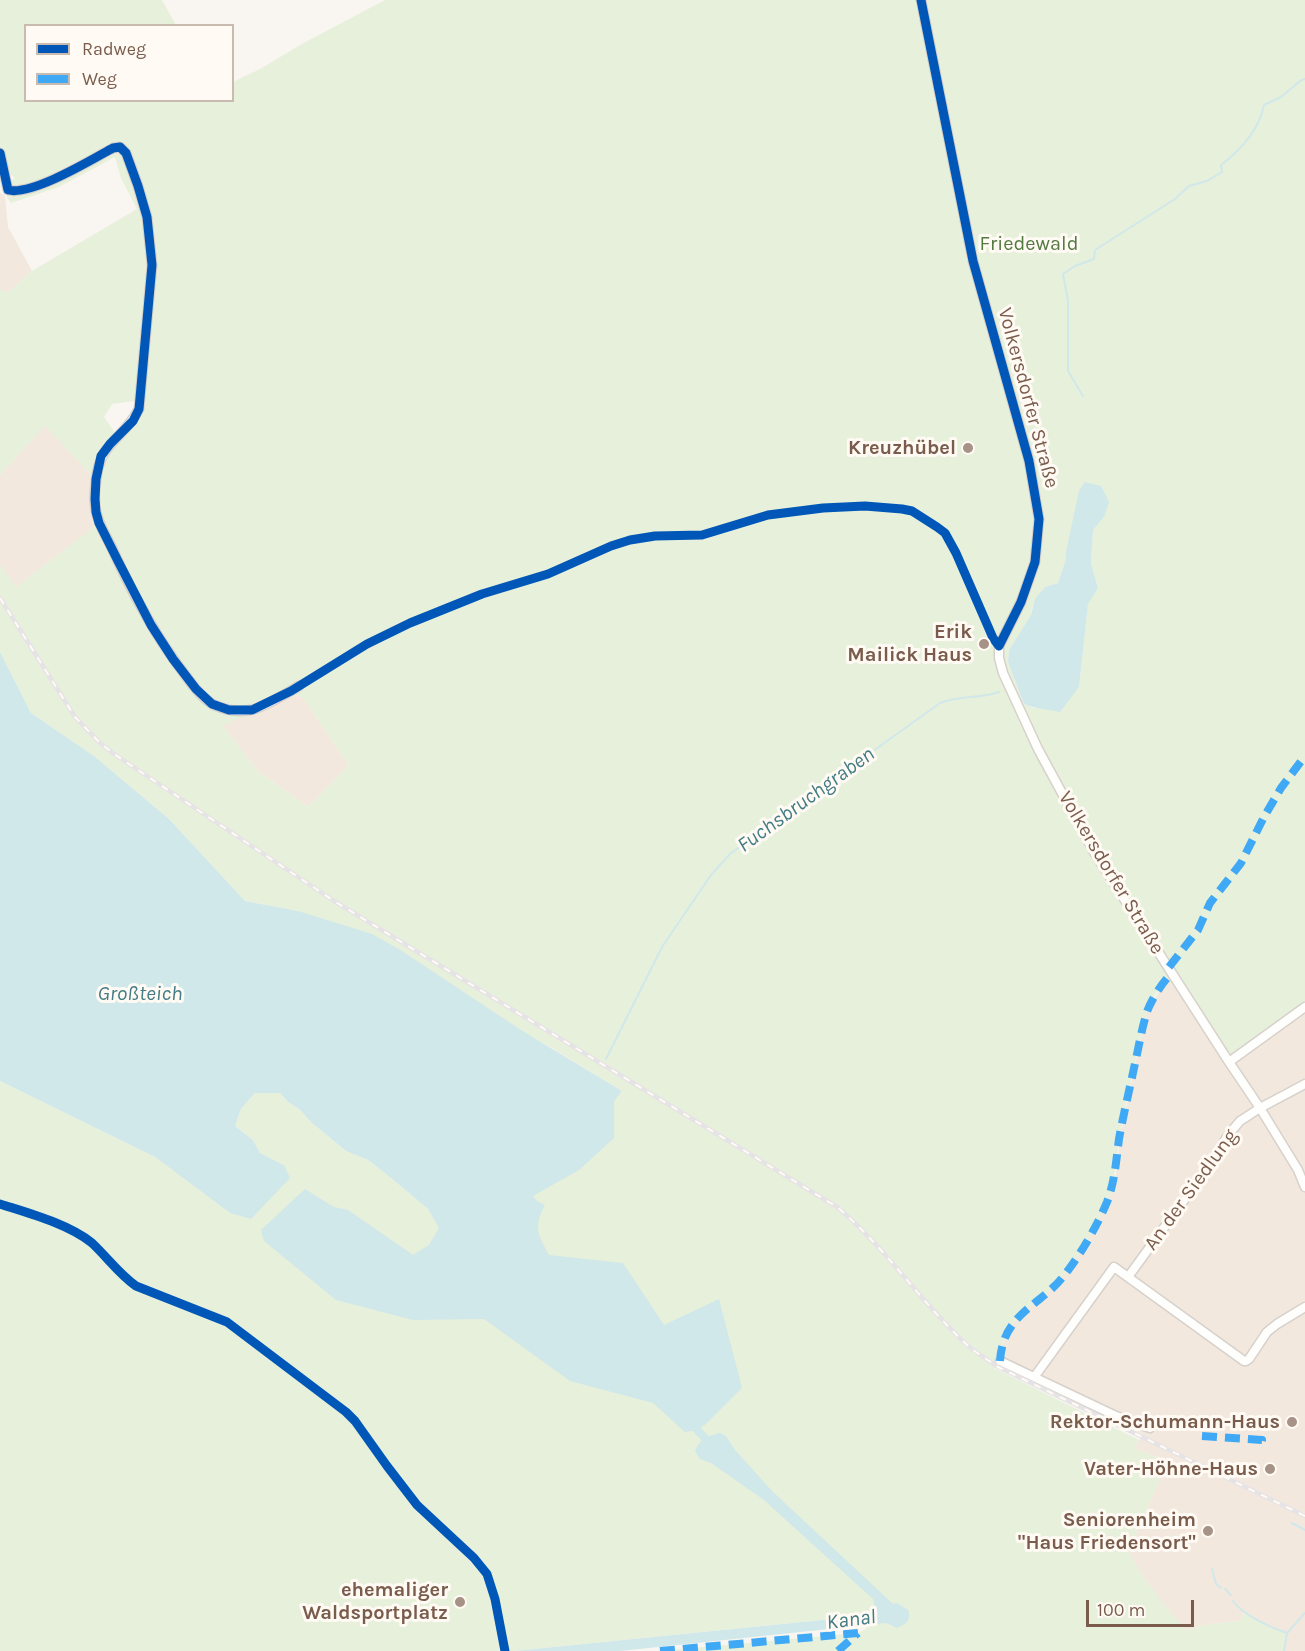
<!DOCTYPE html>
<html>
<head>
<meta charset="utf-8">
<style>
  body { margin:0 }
  #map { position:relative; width:1305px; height:1651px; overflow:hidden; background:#f9f5f0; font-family:Karla,sans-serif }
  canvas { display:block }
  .legend { position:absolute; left:24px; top:24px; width:210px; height:78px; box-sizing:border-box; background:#fffaf3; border:2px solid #cabbb1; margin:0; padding:8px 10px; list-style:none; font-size:18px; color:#7a5c4d }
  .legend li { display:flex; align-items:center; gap:12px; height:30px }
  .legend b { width:30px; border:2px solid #cabbb1 }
  .scale { position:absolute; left:1086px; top:1600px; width:108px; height:27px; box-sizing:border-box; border:3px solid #7a5c4d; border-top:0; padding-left:8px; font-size:18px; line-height:21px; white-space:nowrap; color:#7a5c4d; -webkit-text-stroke:4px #fffaf3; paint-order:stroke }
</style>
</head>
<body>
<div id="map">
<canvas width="1305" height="1651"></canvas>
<ul class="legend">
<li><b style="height:8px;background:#0057b8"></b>Radweg</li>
<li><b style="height:8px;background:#3fa9f5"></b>Weg</li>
</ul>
<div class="scale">100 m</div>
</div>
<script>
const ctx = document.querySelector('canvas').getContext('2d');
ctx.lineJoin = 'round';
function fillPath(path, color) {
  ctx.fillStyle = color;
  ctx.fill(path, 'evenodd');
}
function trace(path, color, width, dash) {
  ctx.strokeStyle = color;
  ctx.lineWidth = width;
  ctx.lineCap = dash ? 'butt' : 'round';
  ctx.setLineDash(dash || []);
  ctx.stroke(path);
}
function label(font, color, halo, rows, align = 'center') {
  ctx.font = font + ' Karla,sans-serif';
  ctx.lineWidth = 6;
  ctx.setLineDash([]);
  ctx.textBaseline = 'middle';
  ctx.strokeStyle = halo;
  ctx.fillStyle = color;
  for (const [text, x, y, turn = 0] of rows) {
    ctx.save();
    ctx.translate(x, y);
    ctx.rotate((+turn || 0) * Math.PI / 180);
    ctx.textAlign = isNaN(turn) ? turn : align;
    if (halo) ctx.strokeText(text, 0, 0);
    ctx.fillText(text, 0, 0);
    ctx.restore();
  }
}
const residential = new Path2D(`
  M0,193L5,196L8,227L32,271L8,293L0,289Z
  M45,425L93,477L97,525L15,588L0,565V475Z
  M291,693L303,698L349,765L308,807L258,771L222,725Z
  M1177,972L1195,1002L1305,1005V1172L1299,1170L1305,1187V1651H1284L1287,1633L1270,1628L1244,1611L1240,1621L1210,1624L1187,1630L1168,1611L1138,1569L1128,1551L1168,1461L1135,1449L1142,1434L1000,1362L1001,1349L1010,1328L1020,1315L1053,1286L1065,1274L1089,1237L1107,1202L1116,1174L1120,1137L1146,1013L1167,978L1172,973Z`);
const green = new Path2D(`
  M0,0H162L176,25L26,26V100H232L233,82L260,69L300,45L385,0H1305V1005L1231,1059L1177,972L1171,964L1172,973C1163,981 1149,1003 1146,1015C1141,1032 1138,1051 1134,1068C1129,1092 1123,1116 1119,1140C1116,1161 1115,1182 1107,1202C1097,1225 1081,1253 1066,1273C1040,1307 1004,1312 1000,1362L998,1361L994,1368L1139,1440L1135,1449L1168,1461L1128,1551C1144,1580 1164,1606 1187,1630L1210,1624L1240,1621L1244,1611L1270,1628L1287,1633L1284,1651H660L858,1633L866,1629L871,1615L514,1651H0V1205L7,1207L0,1204V1081L155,1157L230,1213L284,1165L260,1153L253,1140L235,1126L241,1109L255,1093H280L288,1102L299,1109L312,1123L346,1151L368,1160L385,1173L428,1209L440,1228L525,1251L508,1200L622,1091L552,1048L298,911L245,901L169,819L94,756L31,713L0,652V565L16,587L99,523L102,518L98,496L103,457L120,438L137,404L134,401L112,404L104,417L115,433L99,454L93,477L45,426L0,475V289L8,293L32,271L137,209L121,178L115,157L59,187L11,203L7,198L8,183L15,178L2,167L0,159ZM1104,517L1093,530L1091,563L1098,588L1088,603L1079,687L1045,708H1033L1024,704L1008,662L1009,650L1031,615L1032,608L1045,587L1058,583L1066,559V552ZM291,693L303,698L349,765L308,807L258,771L223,726Z`);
const water = new Path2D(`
  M1085,482L1101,486L1109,502L1104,517L1093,530L1091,563L1098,588L1088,604L1079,687L1060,712C1048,709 1035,709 1024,704L1008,662L1009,650L1031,615L1035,599L1045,587L1058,583L1066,559V552L1079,491Z
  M0,652L31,713L94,756L169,819L245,901L298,911L372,934L402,951L521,1030L622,1091L614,1101V1138L579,1170L533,1196L537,1201L545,1205C533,1227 538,1235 549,1255L623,1263L664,1325L719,1299L742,1388L706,1424L697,1430L685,1432L653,1403L570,1381L484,1319L413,1320L336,1300L264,1241L261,1230L305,1189L334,1207L348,1210L413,1255L429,1245L439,1228L428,1209L385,1173L368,1160L346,1151L312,1123L299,1109L288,1102L280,1093H255L241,1109L235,1126L253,1140L260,1153L284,1165L290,1178L251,1219L230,1213L155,1157L0,1081Z
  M720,1433L726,1436L735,1450L773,1492L893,1604L897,1603L908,1610C912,1620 906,1624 897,1628L886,1623L620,1651H514L872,1615L875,1607L873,1599L764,1500L711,1463L700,1459L695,1451C700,1438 708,1436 720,1433Z`);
const stream = new Path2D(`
  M1083,396L1068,371V301L1063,274L1075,266L1094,259L1095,250L1175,199L1189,186L1207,181L1222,172L1221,165C1242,149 1259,130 1264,105L1281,97L1300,81L1305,79
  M606,1059L662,947L711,875L730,854L940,703C959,695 980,699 999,692
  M1292,1523L1305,1530
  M1212,1569L1216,1584L1221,1588
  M1225,1589L1231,1595
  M1233,1601C1243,1615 1271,1628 1287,1633
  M1284,1651L1287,1633L1305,1613`);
const canal = new Path2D(`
  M697,1430L711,1444`);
const minor = new Path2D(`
  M921,0L973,261L1029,461L1039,519L1035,562L1021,602L999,646V658L1003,673L1038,749L1094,852L1229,1062L1260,1108L1298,1170L1305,1187
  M0,153L8,190C32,196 91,160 113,148L120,147L126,153L138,186L147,217L152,265L139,409C124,439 99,442 96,481C94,494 94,509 99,521C102,530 107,538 111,546C131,591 155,636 186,676C193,686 203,699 214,705C225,710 239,712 250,710C260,709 289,692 299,686
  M1229,1062L1305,1007
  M1128,1277L1190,1192L1229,1134L1240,1121L1260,1108L1305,1084
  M1000,1361L1116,1416L1150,1428
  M1035,1376L1114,1267L1244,1361H1246L1249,1359L1267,1332L1277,1324L1305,1307`);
const rail = new Path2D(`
  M0,598L75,717L100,743L114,754L334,901L837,1207C885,1247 919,1300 964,1342C974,1352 987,1359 998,1367L1305,1516`);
const quiet = new Path2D(`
  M1169,967L1198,930L1210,903L1241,863L1264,817L1281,788L1305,756
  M1000,1361C1003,1312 1042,1306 1066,1273C1082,1252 1097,1226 1107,1202C1115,1181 1116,1161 1119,1139C1123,1116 1129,1092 1134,1068C1138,1051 1141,1032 1146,1015C1149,1003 1163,981 1172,973
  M1202,1436L1262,1440L1261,1444
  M660,1651L858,1633
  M838,1651L858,1633`);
const cycleway = new Path2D(`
  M0,153L8,190C32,196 91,160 113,148L120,147L126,153L138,186L147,217L152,265L139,409L133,421L110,444L101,456L96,479L95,499L96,512L99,523L118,561L151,625L173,659L196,689L212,704L229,710H252L291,691L367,644L410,623L482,594L548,574L611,546L630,540L655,536L702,535L768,515L823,508L865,506L902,509L912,511L937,527L945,533L956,553L993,638L999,646L1021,602L1035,562L1039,519L1029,461L973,261L921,0
  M0,1204C28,1213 69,1224 92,1243C107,1257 119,1274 136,1286L227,1322L346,1412L355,1421L387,1466L417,1505L474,1558L487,1574L495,1599L505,1651`);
const markers = [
  [968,448,6,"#a69286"],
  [984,644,6,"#a69286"],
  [1292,1422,6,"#a69286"],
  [1270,1469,6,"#a69286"],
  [1208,1531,6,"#a69286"],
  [460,1602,6,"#a69286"]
];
const parkNames = [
  ["Friedewald",1029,244]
];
const streetNames = [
  ["Volkersdorfer Straße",1028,398,75],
  ["Volkersdorfer Straße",1111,873,59],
  ["An der Siedlung",1191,1190,-54]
];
const poiNames = [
  ["Kreuzhübel",956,448],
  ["Erik",972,632],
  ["Mailick Haus",972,655],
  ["Rektor-Schumann-Haus",1280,1422],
  ["Vater-Höhne-Haus",1258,1469],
  ["Seniorenheim",1196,1520],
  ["\"Haus Friedensort\"",1196,1543],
  ["ehemaliger",448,1590],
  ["Waldsportplatz",448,1613]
];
const waterNames = [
  ["Fuchsbruchgraben",806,800,-36],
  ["Großteich",140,994],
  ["Kanal",851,1620,-7]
];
fillPath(residential, '#f2e8de');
fillPath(green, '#e7f0db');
fillPath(water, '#d0e8ea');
trace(stream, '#d0e8ea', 2);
trace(canal, '#d0e8ea', 8);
trace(minor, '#d7d1cb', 11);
trace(minor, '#fefefd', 8);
trace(rail, '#e6e3e7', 4.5);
trace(rail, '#fffaf3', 2, [7]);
trace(quiet, '#3fa9f5', 8, [15, 8]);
trace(cycleway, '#0057b8', 9);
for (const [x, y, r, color] of markers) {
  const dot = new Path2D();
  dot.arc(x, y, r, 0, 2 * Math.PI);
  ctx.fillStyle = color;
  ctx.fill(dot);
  trace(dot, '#fffaf3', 2);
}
label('20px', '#537a41', '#fffaf3', parkNames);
label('20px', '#7a5c4d', '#fffaf3', streetNames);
label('bold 20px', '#7a5c4d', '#fffaf3', poiNames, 'right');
label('italic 21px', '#437c86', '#fffaf3', waterNames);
</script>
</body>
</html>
